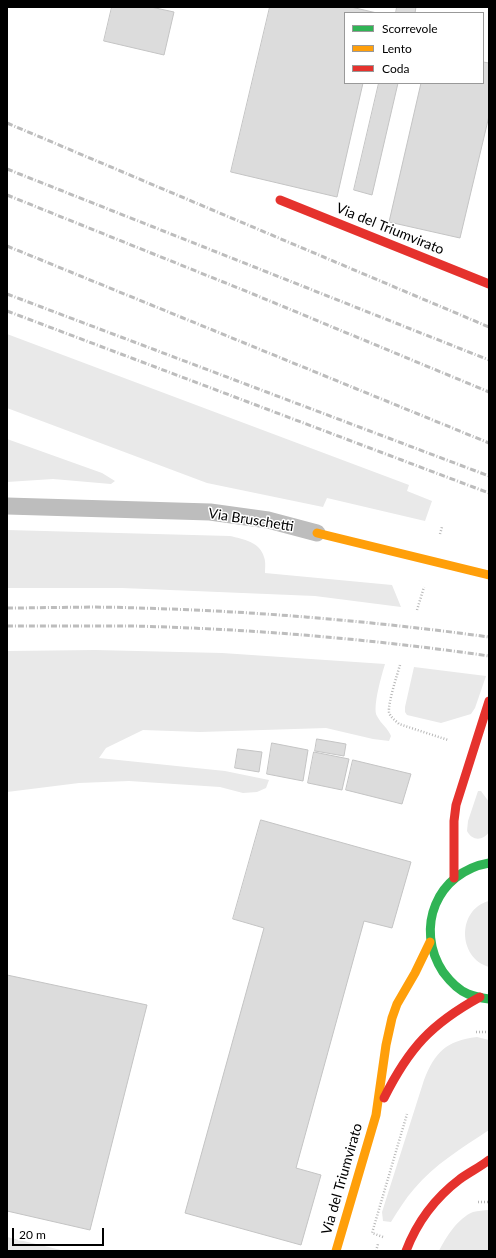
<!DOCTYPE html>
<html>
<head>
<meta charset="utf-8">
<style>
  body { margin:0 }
  #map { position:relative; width:496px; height:1258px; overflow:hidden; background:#fff; font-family:Lato,sans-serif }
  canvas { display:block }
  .frame { position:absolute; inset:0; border:8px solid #000; pointer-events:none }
  .legend { position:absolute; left:344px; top:12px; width:140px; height:72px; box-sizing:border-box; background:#fff; border:1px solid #999; margin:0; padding:5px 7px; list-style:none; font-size:12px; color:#000 }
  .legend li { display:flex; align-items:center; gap:8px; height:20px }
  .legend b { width:20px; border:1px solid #999 }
  .scale { position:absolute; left:12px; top:1228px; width:92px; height:18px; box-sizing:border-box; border:2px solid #000; border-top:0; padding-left:5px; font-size:12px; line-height:14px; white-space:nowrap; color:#000; -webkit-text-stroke:3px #fff; paint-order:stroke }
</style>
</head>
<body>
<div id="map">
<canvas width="496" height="1258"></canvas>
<div class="frame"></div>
<ul class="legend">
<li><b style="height:5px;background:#30b455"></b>Scorrevole</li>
<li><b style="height:5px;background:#ff9f0a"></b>Lento</li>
<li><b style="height:5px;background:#e5322d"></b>Coda</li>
</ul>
<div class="scale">20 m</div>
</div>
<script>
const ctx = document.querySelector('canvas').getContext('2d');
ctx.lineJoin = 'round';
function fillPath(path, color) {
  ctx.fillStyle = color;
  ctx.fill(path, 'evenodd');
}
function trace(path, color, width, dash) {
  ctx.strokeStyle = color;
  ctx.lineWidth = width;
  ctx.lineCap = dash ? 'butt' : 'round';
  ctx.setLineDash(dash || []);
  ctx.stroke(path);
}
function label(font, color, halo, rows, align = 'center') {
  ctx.font = font + ' Lato,sans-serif';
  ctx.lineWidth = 3;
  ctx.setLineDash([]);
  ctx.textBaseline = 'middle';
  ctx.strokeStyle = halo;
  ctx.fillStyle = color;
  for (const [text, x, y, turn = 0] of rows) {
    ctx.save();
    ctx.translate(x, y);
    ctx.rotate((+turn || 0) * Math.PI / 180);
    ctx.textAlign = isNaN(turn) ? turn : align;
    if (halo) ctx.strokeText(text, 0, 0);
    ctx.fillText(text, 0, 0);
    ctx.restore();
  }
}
const green = new Path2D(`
  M7,334L409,485L407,491L432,501L425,521L327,498L323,507L207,483L7,408Z
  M7,439L102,473L115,481L111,484L53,479L7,482Z
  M7,530L230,536C243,539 260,542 264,557C266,562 265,568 265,573L392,585L401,607L315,596L122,588H7Z
  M95,650L222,653L385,664C382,674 372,708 377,716C381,724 388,728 391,736L389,741L373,739L326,728L200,732L143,730L106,748L99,758L225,771L269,780L266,788L257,792L243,793L220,787L129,781L79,783L7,792V651Z
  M414,667L486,676L475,708L471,714L441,723L407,715L405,712V707Z
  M478,791H481L489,802V832C483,841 472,841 467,831L468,821Z
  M489,901V967C457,958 457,909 489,901Z
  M477,1037L489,1040V1130C462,1148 435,1164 414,1189C405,1199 398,1211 391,1222L383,1221L382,1212L424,1080C435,1052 446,1041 477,1037Z
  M489,1210V1251H439C446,1237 458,1218 473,1212C478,1211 484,1210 489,1210Z
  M7,1237L65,1251H7Z`);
const building = new Path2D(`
  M112,7H151L174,12L164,55L104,41Z
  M270,7H351L377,13H345V83H363L337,197L231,172Z
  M397,7H416L415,13H396Z
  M483,62L489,63V116L460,238L389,222L421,83H483Z
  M379,83H398L372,195L354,190Z
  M317,739L346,744L344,756L315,751Z
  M272,743L308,750L303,781L267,774Z
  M238,749L262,752L259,772L235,768Z
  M314,752L349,759L342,790L308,783Z
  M353,760L411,774L402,804L346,790Z
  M261,820L411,862L392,928L364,921L296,1168L321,1175L301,1245L185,1213L264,928L233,919Z
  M7,975L147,1005L90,1230L7,1211Z`);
const path = new Path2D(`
  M440,534L442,527
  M417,610L424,587
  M400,665C397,675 388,703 389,712C390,717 395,720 399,724L448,740
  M476,1032H489
  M478,1202H489
  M383,1237L372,1233L407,1114
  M376,1251L378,1244`);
const lane = new Path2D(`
  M7,506L210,512L268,520L317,533`);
const fast = new Path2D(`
  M489,863C437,872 414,928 443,972C449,980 458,990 468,994C475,997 482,998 489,999`);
const slow = new Path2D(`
  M317,533L489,575
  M336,1251L376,1115L386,1045L392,1018L397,1004L415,973L430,942`);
const jam = new Path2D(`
  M280,200L489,284
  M454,878V821L456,805L489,701
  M384,1098C409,1048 431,1024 480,997
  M406,1251C417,1222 435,1198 460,1179C470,1172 480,1167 489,1160`);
const rail = new Path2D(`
  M7,123L489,327
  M7,169L489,360
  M7,195L253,294L489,392
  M7,246L489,443
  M7,294L489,476
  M7,311L489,493
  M7,608C50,608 94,606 137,608C255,611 372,621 489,637
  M7,626C49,626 92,626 134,626C253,629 371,639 489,656`);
const streetNames = [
  ["Via del Triumvirato",390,229,22],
  ["Via Bruschetti",251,520,9],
  ["Via del Triumvirato",342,1179,-74]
];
fillPath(green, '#e9e9e9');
fillPath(building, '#dcdcdc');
trace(building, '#c4c4c4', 1);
trace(path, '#b8b8b8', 2.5, [1, 2]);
trace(lane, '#bdbdbd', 17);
trace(fast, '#30b455', 9);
trace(slow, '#ff9f0a', 9);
trace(jam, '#e5322d', 9);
trace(rail, '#bdbdbd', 3, [6, 2, 1, 2]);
label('14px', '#000', '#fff', streetNames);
</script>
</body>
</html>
